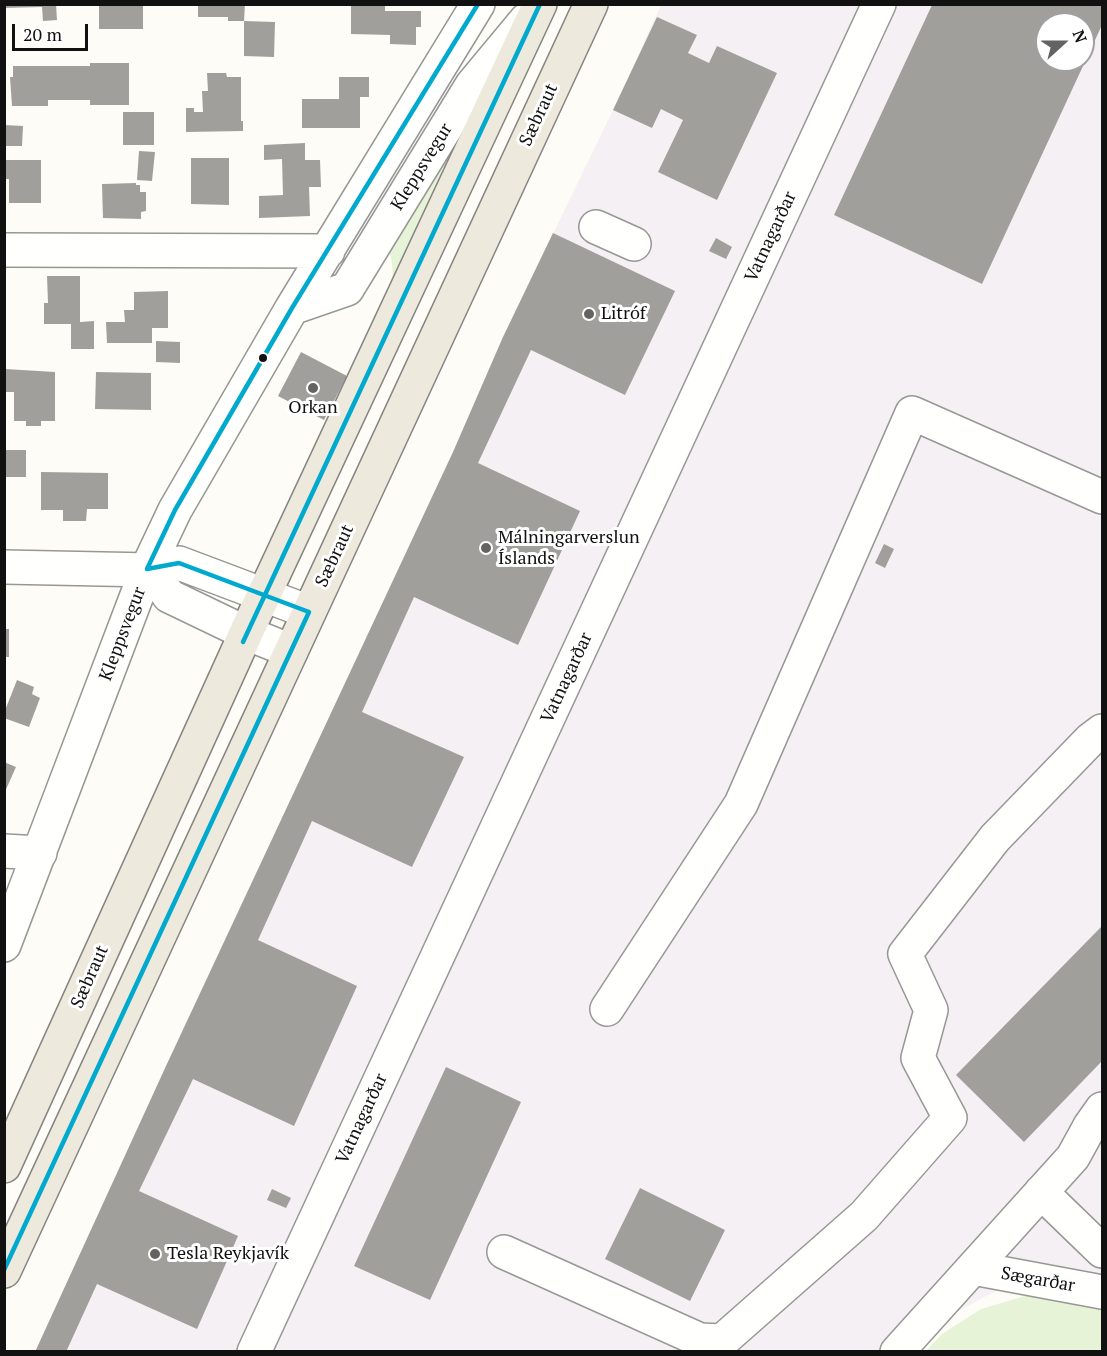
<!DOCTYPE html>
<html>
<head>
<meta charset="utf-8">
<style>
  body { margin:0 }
  #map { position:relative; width:1107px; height:1356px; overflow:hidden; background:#fdfcf7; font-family:"PT Serif",serif }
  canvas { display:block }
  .frame { position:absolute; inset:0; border:6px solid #111; pointer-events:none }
  .north { position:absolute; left:1035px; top:12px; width:60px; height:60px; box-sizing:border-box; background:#fff; border:2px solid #a0a0a0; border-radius:50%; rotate:69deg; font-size:16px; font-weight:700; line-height:24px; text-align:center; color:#111 }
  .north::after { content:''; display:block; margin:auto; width:21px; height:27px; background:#646362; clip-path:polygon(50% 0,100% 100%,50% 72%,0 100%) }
  .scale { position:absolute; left:12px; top:24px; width:76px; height:27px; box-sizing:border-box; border:3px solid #111; border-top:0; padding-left:8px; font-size:18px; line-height:21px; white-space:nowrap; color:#111; -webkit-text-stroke:4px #fff; paint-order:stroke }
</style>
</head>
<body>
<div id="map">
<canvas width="1107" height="1356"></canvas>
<div class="frame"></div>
<div class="north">N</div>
<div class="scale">20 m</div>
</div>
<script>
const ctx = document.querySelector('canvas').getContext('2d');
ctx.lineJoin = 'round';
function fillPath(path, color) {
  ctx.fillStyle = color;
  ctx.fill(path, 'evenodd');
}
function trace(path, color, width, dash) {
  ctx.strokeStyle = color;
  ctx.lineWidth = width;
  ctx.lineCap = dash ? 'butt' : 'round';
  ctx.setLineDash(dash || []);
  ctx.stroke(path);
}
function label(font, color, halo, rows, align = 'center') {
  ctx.font = font + ' "PT Serif",serif';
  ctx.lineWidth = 6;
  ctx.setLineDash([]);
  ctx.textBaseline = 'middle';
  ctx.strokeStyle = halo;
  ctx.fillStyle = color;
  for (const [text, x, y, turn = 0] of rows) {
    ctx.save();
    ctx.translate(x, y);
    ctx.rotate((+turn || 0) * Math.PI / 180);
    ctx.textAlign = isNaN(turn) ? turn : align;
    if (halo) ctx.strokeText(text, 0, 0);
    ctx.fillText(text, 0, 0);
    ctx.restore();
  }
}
const industrial = new Path2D(`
  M661,5H1102V1311L1005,1286L947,1317L913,1352H35L166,1066L453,452L503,337L613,110ZM1047,24H1083V60H1047Z`);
const green = new Path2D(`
  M469,122L392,284C393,270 393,261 388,248Z
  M1025,1296L1072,1297L1102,1307V1351L925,1352L942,1334L981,1309Z`);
const building = new Path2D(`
  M4,4H56L57,20L43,21L42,7L4,8Z
  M198,4H245L244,21H228V17H198Z
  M351,4H385V11H421V27H416V45L390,44V35L351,34Z
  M99,5H143V29H99Z
  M932,5H1102V25L982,284L834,215ZM1047,24H1083V60H1047Z
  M657,17L697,35L688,53L709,63L717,46L777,73L717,200L658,172L683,120L661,109L652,128L613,110Z
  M244,21L275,22L274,57L244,56Z
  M90,63H129V105H90V100H48V106H12L10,77H13V66H90Z
  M207,73H226L227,77H241V121H243V131L186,132V108H194V112H203L202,91H208Z
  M339,77H369V97H360V128H302V99H339Z
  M123,112H154V145H123Z
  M4,125L23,126L22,146H4Z
  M305,143V160H320L321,187H309L310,216L259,218V196L283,195L282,159L264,160V145Z
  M139,151L155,152L152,181L137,180Z
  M191,158H229V205L191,204Z
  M4,160H41V203H9V179H4Z
  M136,183V185H140V192H146V211L141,212V219L103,218L102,184Z
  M553,233L675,291L625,395L531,350L478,463L580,511L518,645L414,597L362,712L464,757L412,867L312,821L258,940L357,986L294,1126L193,1079L139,1191L238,1236L197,1329L97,1284L66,1352H35L166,1066L453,452L503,337Z
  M716,238L732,247L726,259L709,251Z
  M47,276H80V322L94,321V349H71V324H44V303H48Z
  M168,291V328H152V343H107L106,322H125L124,310H134V292Z
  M156,341L180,342V363L156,362Z
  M301,352L347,376L324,420L278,396Z
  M5,369L55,372V421H41V426H26V421H14V392H5Z
  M96,372L151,373V410L95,409Z
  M4,450H26V477H4Z
  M41,472L108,473V509H87L86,521H63V510H41Z
  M884,544L894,549L885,568L875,563Z
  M4,629H9V657H4Z
  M17,680L34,687L32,694L40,698L29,727L4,718V713Z
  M4,762L16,767L4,794Z
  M1102,926V1061L1024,1142L956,1075Z
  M446,1067L521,1102L430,1300L354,1266Z
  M640,1188L725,1230L690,1301L605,1259Z
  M272,1189L291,1198L286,1208L267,1200Z`);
const minor = new Path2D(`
  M596,227L634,244
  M4,250L328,251
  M292,308L347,289L472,85L526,20
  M4,567L151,570L179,563L309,612
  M151,570L169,596L246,633L291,651
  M4,851L40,853
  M4,945L147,569L175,510L292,308L478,4
  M607,1009L741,804L912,413L1102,497
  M1041,1192L1102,1251
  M504,1252L700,1340L722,1341L864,1216L950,1118L918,1058L931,1010L905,954L995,838L1090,740L1102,731
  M973,1268L1102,1292
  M254,1352L879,4
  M897,1352L1073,1157L1090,1126L1102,1109`);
const major = new Path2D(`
  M4,1166L246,633L540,4
  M4,1271L591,4`);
const bus1 = new Path2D(`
  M243,642L540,4
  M4,1270L309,612L179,563L147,569L175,510L292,308L478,4`);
const markers = [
  [589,314,6,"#646362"],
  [263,358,5,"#111"],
  [313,388,6,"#646362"],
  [486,548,6,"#646362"],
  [155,1254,6,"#646362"]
];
const streetNames = [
  ["Sæbraut",539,115,-65],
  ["Kleppsvegur",422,167,-58],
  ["Vatnagarðar",771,237,-65],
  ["Sæbraut",335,556,-65],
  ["Kleppsvegur",123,634,-69],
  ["Vatnagarðar",567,678,-65],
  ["Sæbraut",90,977,-66],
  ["Vatnagarðar",362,1119,-65],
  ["Sægarðar",1038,1280,10]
];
const poiNames = [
  ["Litróf",601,314],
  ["Orkan",313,408,"center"],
  ["Málningarverslun",498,538],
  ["Íslands",498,559],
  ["Tesla Reykjavík",167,1254]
];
fillPath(industrial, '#f5f0f3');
fillPath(green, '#e7f3d7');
fillPath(building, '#a19f9c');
trace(minor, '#979795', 36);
trace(major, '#858482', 36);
trace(minor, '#fffffe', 33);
trace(major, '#ede9dc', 33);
trace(bus1, '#00a9ce', 4.5);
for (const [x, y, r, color] of markers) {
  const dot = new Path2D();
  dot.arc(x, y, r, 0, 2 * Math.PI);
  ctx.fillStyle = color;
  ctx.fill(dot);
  trace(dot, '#fff', 2);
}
label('18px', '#111', '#fff', streetNames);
label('18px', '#111', '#fff', poiNames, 'left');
</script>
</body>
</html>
